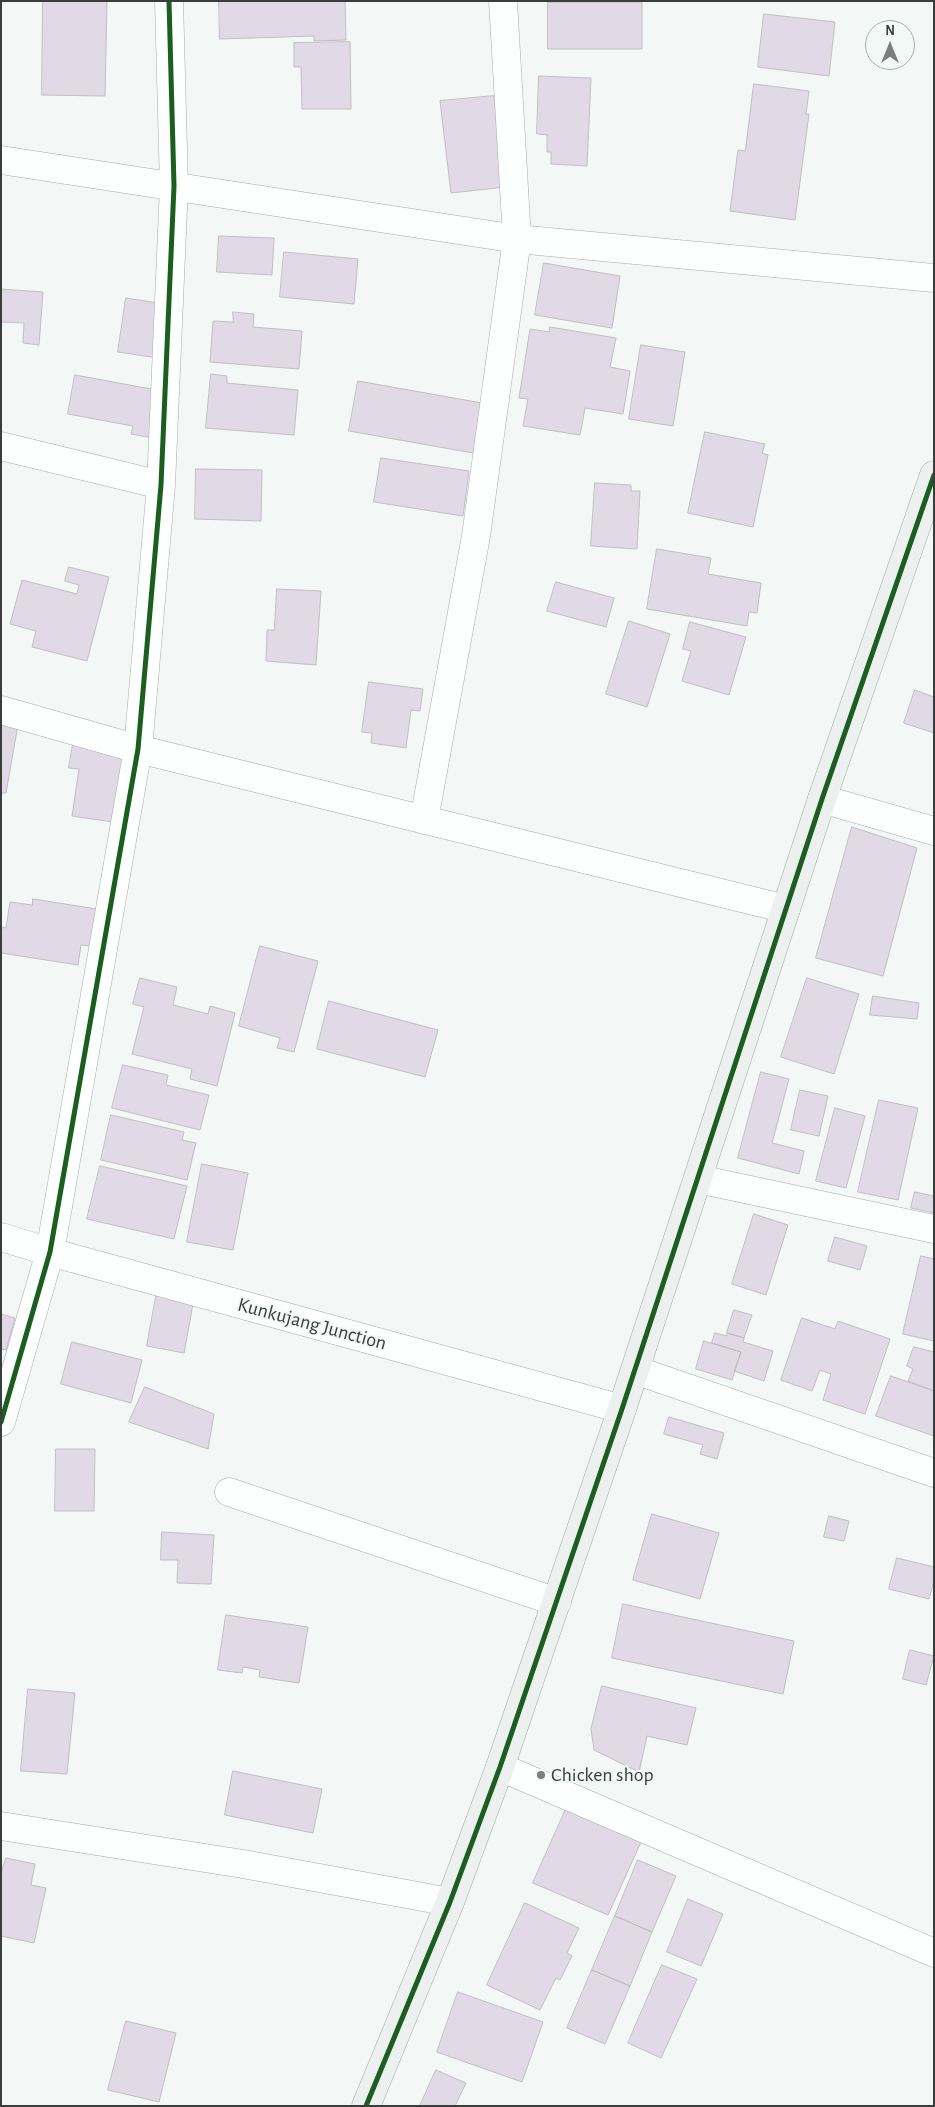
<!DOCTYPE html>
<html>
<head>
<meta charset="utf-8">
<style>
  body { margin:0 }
  #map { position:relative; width:935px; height:2107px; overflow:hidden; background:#f3f7f5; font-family:"Alegreya Sans",sans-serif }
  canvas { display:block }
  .frame { position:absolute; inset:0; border:2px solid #3b3d3c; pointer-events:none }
  .north { position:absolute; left:865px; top:20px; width:50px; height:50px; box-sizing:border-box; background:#f2f8f5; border:1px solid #a9adab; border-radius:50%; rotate:0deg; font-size:14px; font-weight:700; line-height:20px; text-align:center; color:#3b3d3c }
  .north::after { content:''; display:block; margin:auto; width:18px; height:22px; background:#7b7e7d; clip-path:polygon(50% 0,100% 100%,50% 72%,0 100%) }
</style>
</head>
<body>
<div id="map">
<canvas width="935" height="2107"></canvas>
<div class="frame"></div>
<div class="north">N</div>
</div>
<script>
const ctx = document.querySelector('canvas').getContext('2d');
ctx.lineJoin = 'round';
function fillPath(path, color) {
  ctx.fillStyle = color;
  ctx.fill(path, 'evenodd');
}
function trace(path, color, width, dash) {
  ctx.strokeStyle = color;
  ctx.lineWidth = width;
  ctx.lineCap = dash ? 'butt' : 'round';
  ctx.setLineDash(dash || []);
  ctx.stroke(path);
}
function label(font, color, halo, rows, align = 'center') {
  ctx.font = font + ' "Alegreya Sans",sans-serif';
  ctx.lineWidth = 4;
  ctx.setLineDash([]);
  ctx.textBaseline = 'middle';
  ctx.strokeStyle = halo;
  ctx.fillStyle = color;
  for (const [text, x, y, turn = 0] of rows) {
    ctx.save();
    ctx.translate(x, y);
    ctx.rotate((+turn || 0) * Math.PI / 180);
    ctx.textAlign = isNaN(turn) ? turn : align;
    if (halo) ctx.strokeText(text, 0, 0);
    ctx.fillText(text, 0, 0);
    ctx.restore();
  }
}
const building = new Path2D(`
  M43,1H107L105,96L42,95Z
  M219,1H345L346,40L314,41V36L220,39Z
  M548,2H642V49H548Z
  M764,14L835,22L829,76L758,67Z
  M350,42L351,109H302L301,67H294V43Z
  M539,76L591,78L587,166L551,164V152H547V135L537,134Z
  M754,84L809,91L806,114H809L795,220L730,211L738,150L745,151Z
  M494,96L505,187L451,193L440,101Z
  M219,236L274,238L272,275L217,272Z
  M284,252L358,259L354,304L280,297Z
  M544,263L620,276L612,328L535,315Z
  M1,289L43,292L39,345L23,343L24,323L1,322Z
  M126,298L165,304L158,358L118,352Z
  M233,312L254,314L253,327L302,331L299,369L210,362L213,321L233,322Z
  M550,327L616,338L610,367L630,371L623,414L585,408L580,435L523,426L528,399L519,398L530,329L549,332Z
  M641,345L685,352L673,426L629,419Z
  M211,374L227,376V383L298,390L294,435L206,428Z
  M75,375L162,391L153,438L131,434L133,426L68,414Z
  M358,381L482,403L473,453L349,431Z
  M705,432L765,444L762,453L768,455L753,527L688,513Z
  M381,458L469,471L463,516L374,502Z
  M196,469L262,470L261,521L195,519Z
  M595,483L631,485V491H640L637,549L591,546Z
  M657,549L711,558L708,574L761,583L757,613L749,612L747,626L647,609Z
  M69,567L109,577L87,661L32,647L36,631L10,624L22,580L77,594L79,585L65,581Z
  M556,582L614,598L606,627L547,611Z
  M277,589L321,591L316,665L266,661L267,630H274Z
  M629,621L670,634L647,707L606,694Z
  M690,622L746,637L729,695L682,681L691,651L683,649Z
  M369,682L423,689L420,711L411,710L406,748L371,743L372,733L362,732Z
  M915,690L934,697V733L904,723Z
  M1,716L19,719L6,793H1Z
  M74,738L125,746L113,822L72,816L79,769L69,768Z
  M852,827L917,848L883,976L816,958Z
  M33,899L97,909L91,946L81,945L78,965L1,953V927L6,928L10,902L32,905Z
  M260,946L318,961L294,1052L277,1048L280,1038L239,1026Z
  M140,978L177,987L173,1005L208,1014L210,1006L235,1013L217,1086L190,1079L192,1069L132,1054L144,1007L133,1004Z
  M807,978L859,994L834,1074L781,1057Z
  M873,996L919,1003L917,1019L870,1015Z
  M329,1001L438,1030L425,1077L317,1049Z
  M123,1065L168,1075L166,1085L209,1095L200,1130L112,1108Z
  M761,1072L789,1079L772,1143L804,1151L799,1174L738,1158Z
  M800,1090L828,1096L819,1136L791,1130Z
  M879,1100L918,1108L898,1200L858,1192Z
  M835,1108L865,1116L846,1188L816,1181Z
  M111,1115L184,1132L182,1140L196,1143L187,1180L101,1160Z
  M202,1164L248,1173L233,1250L187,1242Z
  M100,1166L187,1186L174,1239L87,1219Z
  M915,1192L934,1196V1213L911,1208Z
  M754,1214L788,1225L766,1295L732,1284Z
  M835,1237L867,1246L860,1270L828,1261Z
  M921,1256L934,1259V1341L903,1334Z
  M158,1286L195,1293L184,1353L147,1346Z
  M734,1310L752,1315L744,1338L727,1333Z
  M1,1314L15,1318L6,1350L1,1349Z
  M802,1318L835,1329L838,1321L890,1339L865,1414L823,1400L831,1374L820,1370L812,1391L781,1380Z
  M715,1333L727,1336V1333L744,1338L743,1342L773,1351L764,1381L734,1371L741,1352L712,1343Z
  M704,1341L741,1352L732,1380L696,1369Z
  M72,1342L142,1360L131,1403L61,1384Z
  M914,1347L934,1352V1391L908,1381L913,1369L907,1366Z
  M891,1376L934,1391V1436L876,1416Z
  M145,1387L214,1414L208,1449L129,1422Z
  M669,1417L724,1433L717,1459L700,1454L703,1445L664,1434Z
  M56,1449H95L94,1511H55Z
  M652,1514L719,1533L700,1599L633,1580Z
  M829,1516L849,1521L844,1541L824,1537Z
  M162,1532L214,1535L211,1584L177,1583L178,1560H161Z
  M897,1558L934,1567V1581L929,1599L889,1589Z
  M623,1604L794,1641L783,1694L612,1658Z
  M226,1615L308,1627L299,1683L259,1677L260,1670L243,1667L242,1673L218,1670Z
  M910,1650L934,1656L926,1685L903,1679Z
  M602,1686L696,1708L687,1745L647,1736L639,1772L594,1750L591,1729Z
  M28,1689L75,1693L67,1774L21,1771Z
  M233,1771L322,1789L313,1833L225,1815Z
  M566,1809L641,1842L608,1915L533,1883Z
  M6,1858L35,1864L31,1885L46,1888L34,1943L1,1936V1874Z
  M638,1860L676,1876L652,1932L615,1916Z
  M688,1899L723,1914L701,1966L667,1952Z
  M525,1903L579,1928L567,1953L572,1956L560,1980L556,1978L540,2010L487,1985Z
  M615,1916L652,1932L630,1986L592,1970Z
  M662,1965L697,1979L661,2058L628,2043Z
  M592,1970L630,1986L605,2044L567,2028Z
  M458,1992L543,2022L522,2082L437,2052Z
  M126,2021L176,2033L159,2102L108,2090Z
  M436,2070L466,2083L455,2106H420Z`);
const street = new Path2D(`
  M1,160L517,239L934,278
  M1,446L161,485
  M1,710L138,749L786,909
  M822,799L934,831
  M424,820L476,536L517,239L503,1
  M698,1179L934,1229
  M1,1237L50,1252L622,1409
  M635,1370L934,1473
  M1,1422L50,1252L138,749L161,485L174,186L169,1
  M229,1492L557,1602
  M500,1767L934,1953
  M1,1826L243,1864L450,1902`);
const secondary = new Path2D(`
  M366,2106L450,1902L500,1767L622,1409L822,799L934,475`);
const cycleway = new Path2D(`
  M1,1422L50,1252L138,749L161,485L174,186L169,1
  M366,2106L450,1902L500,1767L622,1409L822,799L934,475`);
const markers = [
  [541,1775,5,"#7b7e7d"]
];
const streetNames = [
  ["Kunkujang Junction",312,1324,15]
];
const poiNames = [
  ["Chicken shop",551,1775]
];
fillPath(building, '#e2d9e7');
trace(building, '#bebfbf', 1);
trace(street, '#a8aba9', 29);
trace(secondary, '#a8aba9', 29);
trace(street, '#fdfefe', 28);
trace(secondary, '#ecf0ef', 28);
trace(cycleway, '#1b5e20', 5);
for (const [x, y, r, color] of markers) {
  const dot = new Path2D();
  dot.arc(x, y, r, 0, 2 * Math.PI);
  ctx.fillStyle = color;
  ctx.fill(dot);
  trace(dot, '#f2f8f5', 2);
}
label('20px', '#3b3d3c', '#f2f8f5', streetNames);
label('20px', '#3b3d3c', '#f2f8f5', poiNames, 'left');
</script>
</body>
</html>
